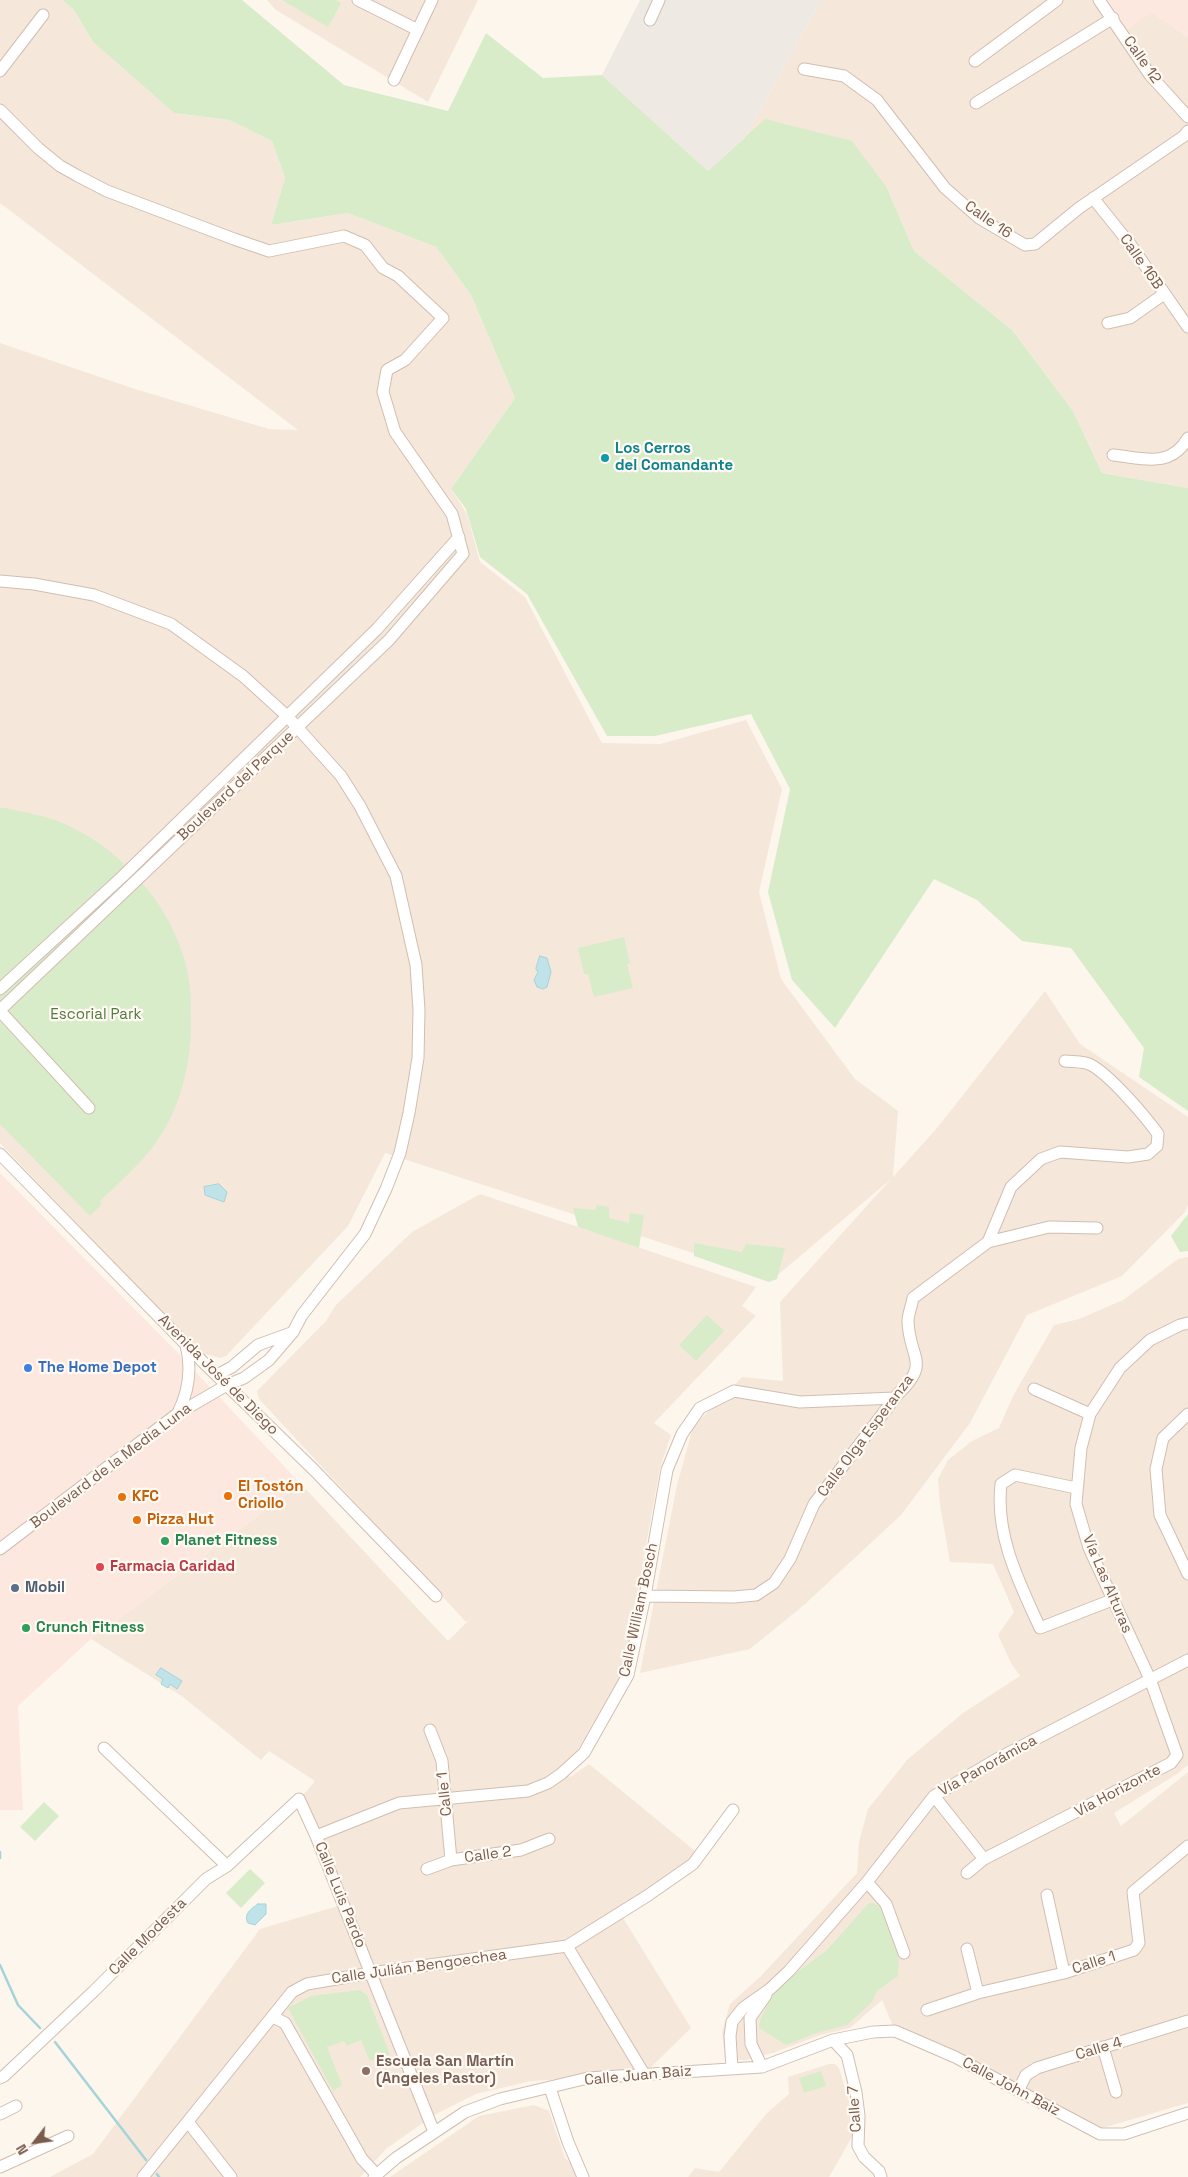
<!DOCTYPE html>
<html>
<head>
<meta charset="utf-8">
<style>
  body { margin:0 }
  #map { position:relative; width:1188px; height:2177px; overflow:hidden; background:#fdf6ec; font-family:"Space Grotesk",sans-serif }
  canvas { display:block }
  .north { position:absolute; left:10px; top:2117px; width:50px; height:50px; -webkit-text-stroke:4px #fffaf3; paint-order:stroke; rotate:240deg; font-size:14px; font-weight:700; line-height:20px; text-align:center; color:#7a5c4d }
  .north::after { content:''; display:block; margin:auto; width:18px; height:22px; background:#7a5c4d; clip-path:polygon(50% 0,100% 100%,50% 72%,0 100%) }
</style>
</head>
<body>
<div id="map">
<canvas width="1188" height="2177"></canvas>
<div class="north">N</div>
</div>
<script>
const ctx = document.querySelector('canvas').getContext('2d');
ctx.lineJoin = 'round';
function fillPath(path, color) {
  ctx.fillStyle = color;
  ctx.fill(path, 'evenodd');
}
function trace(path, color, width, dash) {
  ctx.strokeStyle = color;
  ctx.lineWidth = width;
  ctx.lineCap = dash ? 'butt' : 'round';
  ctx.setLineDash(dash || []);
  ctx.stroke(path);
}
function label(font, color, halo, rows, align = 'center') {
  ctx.font = font + ' "Space Grotesk",sans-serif';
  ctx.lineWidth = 4.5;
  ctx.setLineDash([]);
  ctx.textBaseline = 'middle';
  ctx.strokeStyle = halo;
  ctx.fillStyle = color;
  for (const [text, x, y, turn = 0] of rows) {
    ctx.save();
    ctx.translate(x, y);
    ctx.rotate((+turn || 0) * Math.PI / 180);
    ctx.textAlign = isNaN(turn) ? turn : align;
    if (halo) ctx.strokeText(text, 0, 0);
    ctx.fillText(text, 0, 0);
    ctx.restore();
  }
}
const residential = new Path2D(`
  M0,0H62L74,10L93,42L174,113L229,120L272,141L285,178L271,225L348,213L436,247L471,295L515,398L451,489L467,514L480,562L525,597L602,743L660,744L746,720L782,789L759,892L781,979L855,1079L898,1111L893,1177L937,1128L1045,991L1080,1044L1188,1117V1205L1185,1212L1122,1276L1027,1315L970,1423L901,1515L804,1605L750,1649L640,1673L677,1485L693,1427L742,1377L783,1381L780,1302L891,1179L773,1279L385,1153L348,1226L226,1356L220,1358L205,1354L197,1349L0,1143V343L135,389L269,429L298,430L0,203Z
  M267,0H478L428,102L276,10Z
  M821,0H1105L1152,12L1188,37V488L1102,473L1073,411L1012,330L914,251L887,188L745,137Z
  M480,1194L756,1287L742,1306L756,1316L654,1423L671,1435L660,1468L623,1672L574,1756L558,1768L570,1777L589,1764L700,1855L620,1913L691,2028L644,2074L531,2081L476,2094L436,2114L387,2148L360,2177H50L93,2154L260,1929L348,1903L303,1795L315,1781L269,1751L261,1760L183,1697L91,1639L301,1484L448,1641L472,1617L466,1622L259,1399L257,1391L326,1321L335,1306L412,1232Z
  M1188,1257V1765L1177,1774L1114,1813L1121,1826L1188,1772V2103L1092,2131L895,2031L882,2000L850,2028L820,2035L773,2053L746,2060H725L722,2032L730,2004L761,1976L857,1873L859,1842L868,1809L907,1760L963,1713L1020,1676L1011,1663L998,1635L1014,1612L993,1564L950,1562L940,1505L938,1479L948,1460L972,1441L999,1428L1013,1396L1054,1325L1079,1319L1123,1300L1178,1259Z
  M829,2064H835L839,2068L854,2118L852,2137L829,2177H688L695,2168L719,2172L767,2113L789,2094L788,2077Z
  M534,2105L549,2111L565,2158L575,2168L579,2177H390L479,2116Z`);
const commercial = new Path2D(`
  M1105,0H1188V37L1152,12L1127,30Z
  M0,1173L176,1351L301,1484L91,1639L18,1706L23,1810H0Z`);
const industrial = new Path2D(`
  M640,0H821L745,137L708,171L602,75Z`);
const green = new Path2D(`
  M62,0H242L344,85L448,111L486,33L543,78L602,75L708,171L765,119L852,141L887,188L914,251L1012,330L1073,411L1102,473L1188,488V1111L1139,1077L1144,1048L1071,948L1022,941L977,900L934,879L835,1028L792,980L768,892L790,789L751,714L655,736H607L527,594L480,557L466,509L451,489L515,398L471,295L436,247L348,213L271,225L285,178L272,141L229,120L174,113L93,42L74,10Z
  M282,0H335L341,3L328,27Z
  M0,808H5C23,812 43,815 60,822C116,845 165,897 183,955C190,975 191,997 191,1018C192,1058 182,1104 159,1138C143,1162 121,1181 100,1201L102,1204L90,1216L0,1124Z
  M624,937L630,963L627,964L633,988L594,997L588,974H584L578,948Z
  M597,1205L609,1207V1218L629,1223L630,1213L644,1215L639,1248L578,1227L573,1208L595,1210Z
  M1188,1214V1251L1180,1252L1171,1236Z
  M694,1243L742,1252L746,1244L785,1248L777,1279L769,1282L694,1256Z
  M707,1315L724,1331L696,1361L679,1345Z
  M44,1802L59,1816L35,1841L20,1827Z
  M250,1869L265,1883L241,1908L226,1893Z
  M869,1903H874L882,1909L899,1957L898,1976L877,1991L872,2002L847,2025L816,2033L786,2045L759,2028L760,2020L776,1988L827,1950Z
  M360,1990L367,1995L390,2055L370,2061L361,2040L347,2046L344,2041L327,2047L342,2085L333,2091L288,2008L311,1996Z
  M821,2071L826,2086L804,2093L799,2078Z`);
const water = new Path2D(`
  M540,956L547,958L551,972L547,987L543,989L537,987L534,980L538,972L536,969Z
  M219,1184L227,1192L224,1202L205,1195L204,1187Z
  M161,1668L182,1681L177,1689L170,1684L168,1688L161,1684L163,1679L156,1675Z
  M258,1904H266V1914L255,1925L248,1923C243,1914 251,1909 258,1904Z`);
const stream = new Path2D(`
  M0,1852V1858
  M0,1965L18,2005L40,2028
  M55,2042L146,2160
  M157,2174L159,2177`);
const minor = new Path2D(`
  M358,0L418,30
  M1099,0L1150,75L1188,117
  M650,20L659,0
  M975,61L1057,0
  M804,69L844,76L877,100L945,188L979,218L1025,245L1035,244L1079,208L1184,136L1188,131
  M0,71L43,15
  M394,80L432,0
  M976,103L1113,18
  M0,110L38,148L60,166L78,176L107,191L234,239L269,251L344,236L365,245L383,268L398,276L443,318L405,360L387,370L383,392L395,432L452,514L463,554L389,640L0,1010
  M1093,198L1130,244L1188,327
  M1108,323L1130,318L1164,294
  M1113,455C1143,458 1170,469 1188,438
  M0,581L34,584L94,595L171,624L243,676L287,716L341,776L360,806L396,876L416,965L419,1010L418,1058L409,1113L400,1153L386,1189L365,1234L302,1315L293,1332L269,1360L244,1378L227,1385L177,1414L0,1549
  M0,989L123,876L377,629L459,537
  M0,1011L89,1108
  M0,1154L202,1361L314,1470L436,1596
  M988,1242L1049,1227L1097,1228
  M217,1375L232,1367L258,1345L291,1333
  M1034,1389L1090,1414
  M178,1413C189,1391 192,1369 186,1345
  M1188,1414L1163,1438L1156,1469L1160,1515L1188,1574
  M1076,1488L1015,1475L1001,1484C995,1535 1019,1582 1040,1628L1112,1600
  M645,1596L734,1597L756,1595L774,1583L790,1559L814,1504L897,1395C932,1362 909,1359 908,1321C908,1314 912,1305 913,1298L988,1242L1011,1187L1041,1159L1060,1152L1128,1157L1148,1154L1157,1146L1158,1134C1145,1116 1110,1075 1091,1065C1085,1061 1072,1062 1065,1061
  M430,1730L442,1761L451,1860
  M104,1748L227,1866
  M934,1796L984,1859
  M316,1836L399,1803L528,1791L548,1783L561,1774L584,1753L628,1675L645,1596L667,1470L682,1434L700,1408L734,1391L800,1402L894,1398
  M427,1869L451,1860L521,1850L549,1839
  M967,1873L984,1859L1171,1763L1177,1755L1150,1679L1089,1548L1076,1504L1081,1448L1090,1414L1120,1368L1150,1340L1180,1325L1188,1323
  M867,1882L886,1904L904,1953
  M1047,1895L1064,1973
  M567,1946L644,2074
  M967,1949L978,1993
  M927,2010L978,1993L1064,1973L1134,1950L1139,1943L1133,1892L1188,1846
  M273,2017L285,2023L362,2159L376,2174
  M833,2040L847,2055L856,2092L859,2116L858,2146L864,2157L879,2171L881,2177
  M1103,2047L1116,2092
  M762,2067L751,2044L750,2018L766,1995
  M732,2068L730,2036L732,2022L743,2008L770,1989L789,1971L867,1882L934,1796L997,1759L1188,1660
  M0,2078L4,2076L94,1991L206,1879L227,1866L299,1799L316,1836L434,2132
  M550,2088L568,2142L583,2177
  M1019,2089L1026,2075L1037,2068L1188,2021
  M0,2114L16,2106
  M188,2122L231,2177
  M0,2167L68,2136
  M143,2177L292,1992L307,1984L371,1973L567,1946L647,1896L693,1864L733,1810
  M374,2177L396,2158L465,2112L500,2099L588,2078L762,2067L833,2040L873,2032L895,2031L955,2057L1100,2134H1124L1188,2113`);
const markers = [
  [605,458,5,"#0f9aa8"],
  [28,1368,5,"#3f7fe0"],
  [228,1496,5,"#e8710a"],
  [122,1497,5,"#e8710a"],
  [137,1520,5,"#e8710a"],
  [165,1541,5,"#2e9e5b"],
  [100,1567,5,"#e0444e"],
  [15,1588,5,"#5c6f8a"],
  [26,1628,5,"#2e9e5b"],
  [366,2071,5,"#8d6e63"]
];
const streetNames = [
  ["Calle 12",1142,60,55],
  ["Calle 16",988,220,35],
  ["Calle 16B",1141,262,55],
  ["Boulevard del Parque",236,786,-43],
  ["Avenida José de Diego",218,1375,45],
  ["Calle Olga Esperanza",866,1436,-53],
  ["Boulevard de la Media Luna",111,1466,-37],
  ["Vía Las Alturas",1107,1584,67],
  ["Calle William Bosch",639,1610,-78],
  ["Vía Panorámica",988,1766,-29],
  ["Vía Horizonte",1118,1791,-28],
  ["Calle 1",445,1794,-96],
  ["Calle 2",488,1855,-8],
  ["Calle Luis Pardo",340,1895,68],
  ["Calle Modesta",148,1937,-45],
  ["Calle 1",1094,1963,-18],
  ["Calle Julián Bengoechea",419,1967,-8],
  ["Calle 4",1099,2049,-17],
  ["Calle Juan Baiz",638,2076,-5],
  ["Calle John Baiz",1011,2087,28],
  ["Calle 7",855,2109,-94]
];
const cultureNames = [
  ["Los Cerros",615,449],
  ["del Comandante",615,466]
];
const parkNames = [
  ["Escorial Park",96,1015]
];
const shopNames = [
  ["The Home Depot",38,1368]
];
const foodNames = [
  ["El Tostón",238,1487],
  ["Criollo",238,1504],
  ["KFC",132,1497],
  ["Pizza Hut",147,1520]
];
const leisureNames = [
  ["Planet Fitness",175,1541],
  ["Crunch Fitness",36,1628]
];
const healthNames = [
  ["Farmacia Caridad",110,1567]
];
const serviceNames = [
  ["Mobil",25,1588]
];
const educationNames = [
  ["Escuela San Martín",376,2062],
  ["(Angeles Pastor)",376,2079]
];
fillPath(residential, '#f5e8da');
fillPath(commercial, '#fde8e0');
fillPath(industrial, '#efe9e4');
fillPath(green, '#d8ecc9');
fillPath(water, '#bfe3e8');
trace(water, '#a5d3da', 1);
trace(stream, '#a5d3da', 2.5);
trace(minor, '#d1beb0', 13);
trace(minor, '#fff', 11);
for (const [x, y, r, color] of markers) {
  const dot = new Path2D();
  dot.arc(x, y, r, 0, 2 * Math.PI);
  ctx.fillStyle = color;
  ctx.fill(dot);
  trace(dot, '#fffaf3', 2);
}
label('15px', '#7a5c4d', '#fffaf3', streetNames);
label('bold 15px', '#0d838f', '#fffaf3', cultureNames, 'left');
label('15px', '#537a41', '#fffaf3', parkNames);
label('bold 15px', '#366cbe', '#fffaf3', shopNames, 'left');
label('bold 15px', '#c56008', '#fffaf3', foodNames, 'left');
label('bold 15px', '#27864d', '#fffaf3', leisureNames, 'left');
label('bold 15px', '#be3a42', '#fffaf3', healthNames, 'left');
label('bold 15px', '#4e5e75', '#fffaf3', serviceNames, 'left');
label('bold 15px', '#785e54', '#fffaf3', educationNames, 'left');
</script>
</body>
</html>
